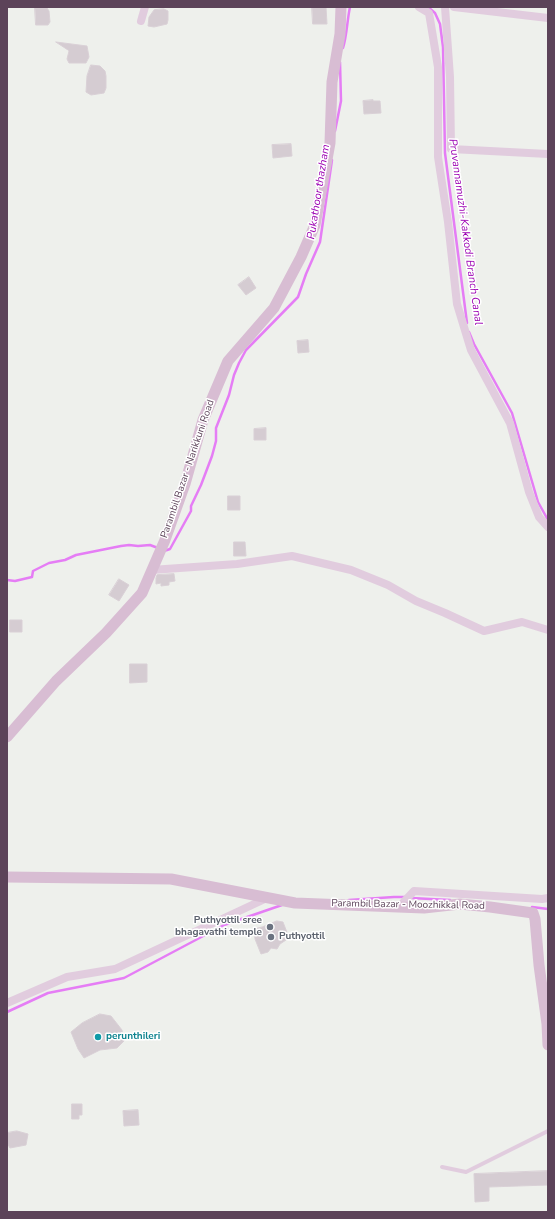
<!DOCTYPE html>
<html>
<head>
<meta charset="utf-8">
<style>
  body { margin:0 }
  #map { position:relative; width:555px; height:1219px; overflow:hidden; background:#eef0ec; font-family:"Nunito Sans",sans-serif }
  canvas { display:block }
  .frame { position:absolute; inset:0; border:8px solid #5c4359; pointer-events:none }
</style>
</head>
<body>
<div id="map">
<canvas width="555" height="1219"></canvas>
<div class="frame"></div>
</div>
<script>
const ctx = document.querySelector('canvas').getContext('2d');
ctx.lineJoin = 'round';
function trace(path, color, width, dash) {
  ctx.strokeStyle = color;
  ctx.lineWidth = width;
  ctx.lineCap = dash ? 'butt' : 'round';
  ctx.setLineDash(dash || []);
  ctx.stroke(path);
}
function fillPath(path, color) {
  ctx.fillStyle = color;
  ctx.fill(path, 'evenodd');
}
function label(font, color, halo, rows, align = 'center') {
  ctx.font = font + ' "Nunito Sans",sans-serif';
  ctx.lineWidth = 3;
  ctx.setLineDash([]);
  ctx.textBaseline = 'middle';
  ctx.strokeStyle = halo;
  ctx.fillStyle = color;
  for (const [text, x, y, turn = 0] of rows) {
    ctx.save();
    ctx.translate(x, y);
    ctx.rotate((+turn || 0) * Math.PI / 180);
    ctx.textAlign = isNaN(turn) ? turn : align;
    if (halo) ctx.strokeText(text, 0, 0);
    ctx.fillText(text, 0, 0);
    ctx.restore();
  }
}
const stream = new Path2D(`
  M428,7L435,13L440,24L443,47L445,153L467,323
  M343,48C347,35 347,21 350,7
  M335,131L341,101L340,62
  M469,332L474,344L512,413L538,502L548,520
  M164,551L170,549L191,511V506L201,485L212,456L216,441V428L229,395L234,375L239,363L246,350L298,297L306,274L320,242L332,160
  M7,580L15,581L32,577L33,571L49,563L65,560L76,555L121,546L129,545L138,546L150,545L158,548
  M411,898L450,900
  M349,900L394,897H406
  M532,907L548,909
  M7,1012L48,993L124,978L224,925L282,905`);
const building = new Path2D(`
  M312,7H326L327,24H313Z
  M35,8H47L49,11L50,22L48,25H36Z
  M164,9L168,11V20L167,24L154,27L148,26L149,17L154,10Z
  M56,42L87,46L89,57L86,63H69L67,59L69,51Z
  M91,65L100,66L105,71L106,76V88L104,93L91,95L86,92L87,76Z
  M373,100V101H380L381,113L364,114L363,101Z
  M291,144L292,156L273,158L272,145Z
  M249,277L256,288L246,295L238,285Z
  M308,340L309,352L298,353L297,341Z
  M266,428V440H254V429Z
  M228,496H240V510H228Z
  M234,542H245L246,556H234Z
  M174,574L175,581L169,582V585L161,586V583L156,584V578L157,575Z
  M119,579L129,585L119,601L109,595Z
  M10,620H22V632H10Z
  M130,664H147V682L130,683Z
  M277,921L283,922L288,935L286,940L280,944L277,949L271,948L268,952L261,954L255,939L254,929L262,927Z
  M100,1014L111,1016L122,1030L124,1041L117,1048L100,1050L84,1058L78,1049L71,1032L82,1023Z
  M72,1104H82V1115H79V1119H72Z
  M138,1110L139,1125L124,1126L123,1111Z
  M17,1131L28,1134L26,1145L10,1148L7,1143V1133Z
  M548,1171V1185L489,1187V1201L475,1202L474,1174Z`);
const lane = new Path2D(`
  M442,1167L466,1172L548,1131`);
const street = new Path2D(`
  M419,7L429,13L438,67V157L448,222L457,304L471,350L510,423L529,492L539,517L548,527
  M445,7L450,77L451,149L548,154
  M454,7L548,18
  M141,21L145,7
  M151,570L237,564L292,556L351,570L388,585L416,601L445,613L484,631L522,622L548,630
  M399,907L414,891L542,899L548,898
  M7,1003L67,977L115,969L267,898`);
const secondary = new Path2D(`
  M7,737L56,681L106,633L142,593L165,540L185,484L203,420L228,361L274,308L301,257L315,225L330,143L332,82L340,34L341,7
  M7,877L171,879L295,903L424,908L460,904L490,907L533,913L535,919L539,965L547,1024L548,1045`);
const markers = [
  [270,927,4,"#6b7280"],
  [271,937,4,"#6b7280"],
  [98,1037,4,"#0f9aa8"]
];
const streetNames = [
  ["Parambil Bazar - Narikkuni Road",188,469,-71],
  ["Parambil Bazar - Moozhikkal Road",408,905,1]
];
const worshipNames = [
  ["Puthyottil sree",262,921],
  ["bhagavathi temple",262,933],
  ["Puthyottil",279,937,"left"]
];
const cultureNames = [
  ["perunthileri",106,1037]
];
const waterNames = [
  ["Pukathoor thazham",319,192,-81],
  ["Pruvannamuzhi-Kakkodi Branch Canal",465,232,82]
];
trace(stream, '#e57df5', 2.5);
fillPath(building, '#d5ccd2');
trace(building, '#d9d0d6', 1);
trace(lane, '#e1ccde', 4);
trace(street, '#e1ccde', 8);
trace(secondary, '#d8bdd3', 11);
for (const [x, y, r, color] of markers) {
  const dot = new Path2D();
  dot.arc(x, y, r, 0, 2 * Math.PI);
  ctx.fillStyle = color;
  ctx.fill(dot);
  trace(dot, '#fff', 1.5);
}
label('10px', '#5c4359', '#fff', streetNames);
label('bold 10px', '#5b616d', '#fff', worshipNames, 'right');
label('bold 10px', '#0d838f', '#fff', cultureNames, 'left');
label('italic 11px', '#9b00b2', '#fff', waterNames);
</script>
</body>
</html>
